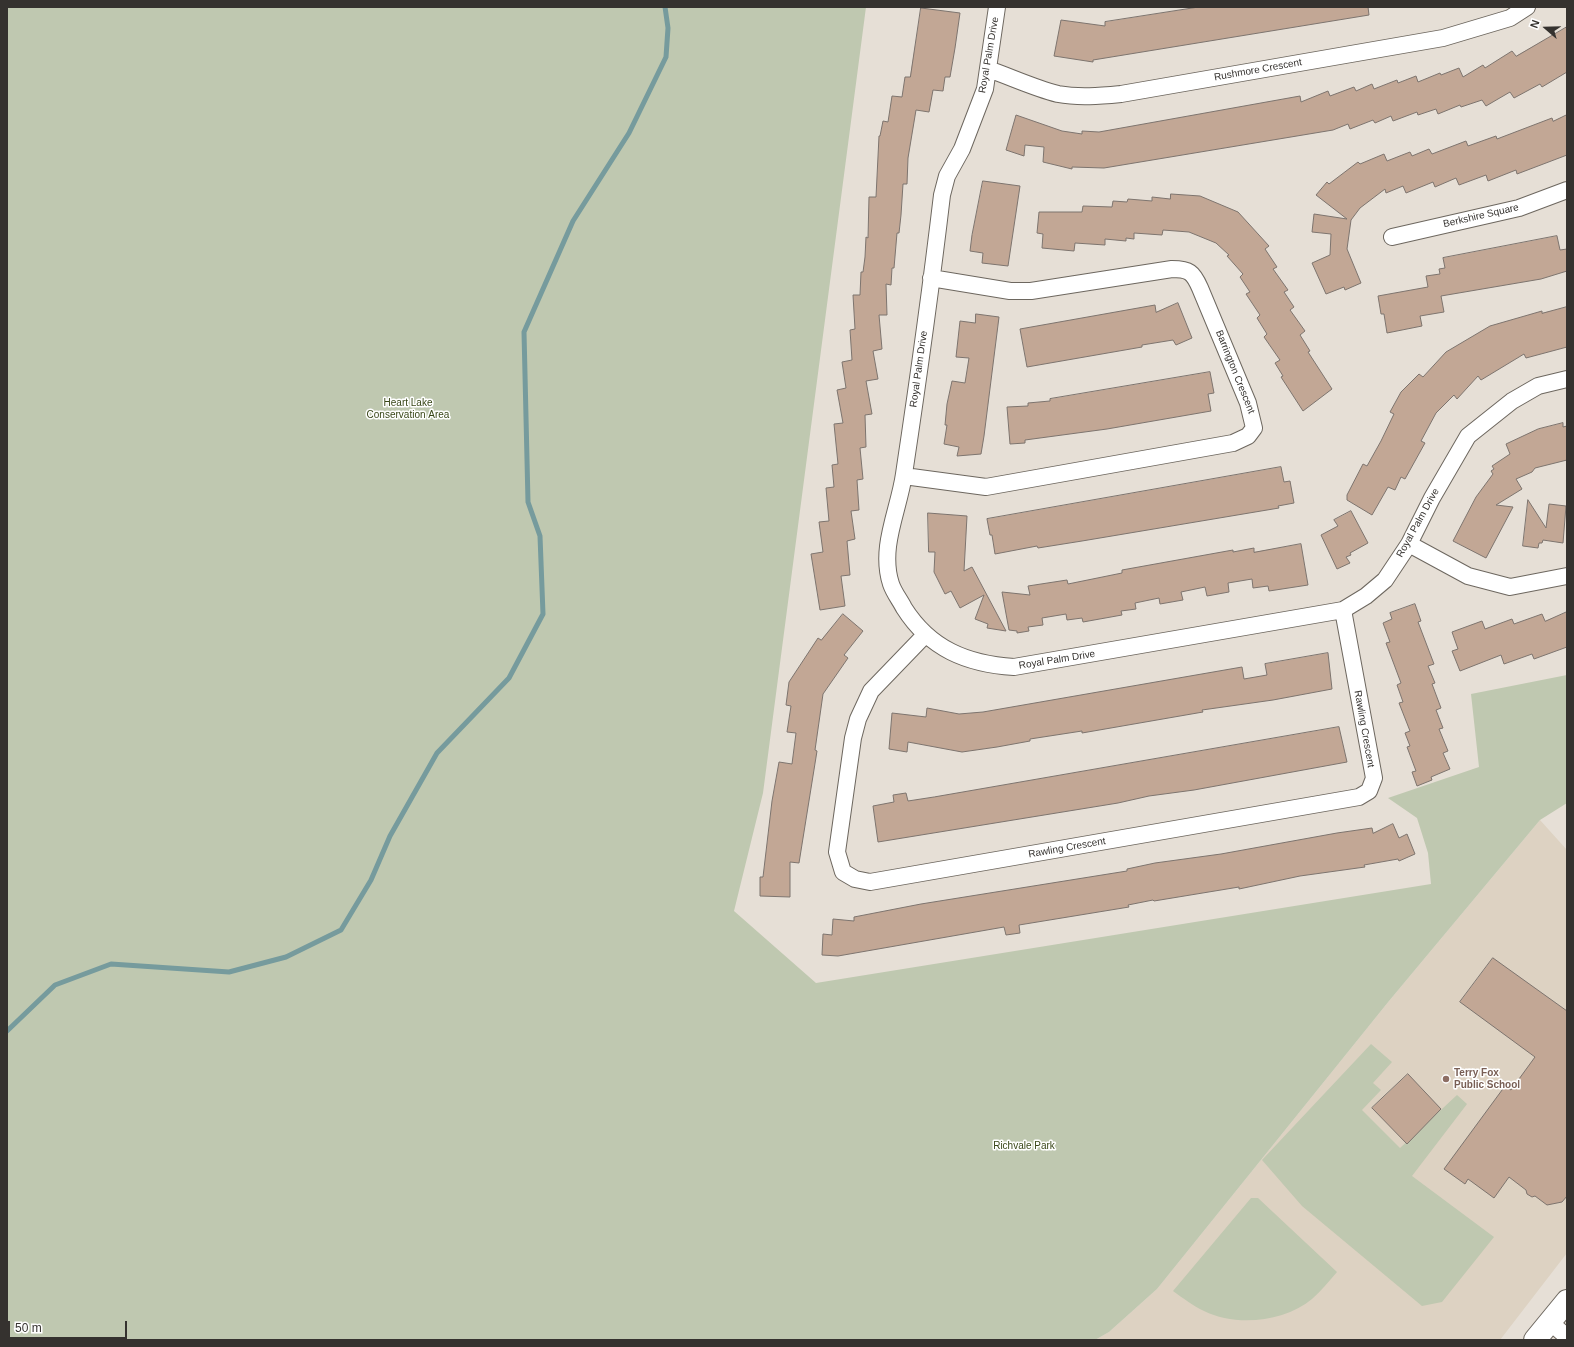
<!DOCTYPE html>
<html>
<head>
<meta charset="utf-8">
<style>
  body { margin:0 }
  #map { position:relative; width:1574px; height:1347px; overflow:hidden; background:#e6dfd6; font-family:Arial,sans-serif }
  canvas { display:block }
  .frame { position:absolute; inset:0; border:8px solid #35322f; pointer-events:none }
  .north { position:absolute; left:1526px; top:8px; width:40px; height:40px; -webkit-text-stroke:3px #fff; paint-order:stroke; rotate:290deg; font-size:11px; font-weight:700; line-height:16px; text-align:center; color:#35322f }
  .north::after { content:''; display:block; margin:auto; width:14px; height:18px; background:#35322f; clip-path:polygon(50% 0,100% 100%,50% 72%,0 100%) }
  .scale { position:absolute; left:8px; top:1321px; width:119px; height:18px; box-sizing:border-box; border:2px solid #35322f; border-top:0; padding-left:5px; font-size:12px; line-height:14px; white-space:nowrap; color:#35322f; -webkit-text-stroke:3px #fff; paint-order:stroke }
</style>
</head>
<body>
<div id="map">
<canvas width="1574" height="1347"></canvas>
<div class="frame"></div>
<div class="north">N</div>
<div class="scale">50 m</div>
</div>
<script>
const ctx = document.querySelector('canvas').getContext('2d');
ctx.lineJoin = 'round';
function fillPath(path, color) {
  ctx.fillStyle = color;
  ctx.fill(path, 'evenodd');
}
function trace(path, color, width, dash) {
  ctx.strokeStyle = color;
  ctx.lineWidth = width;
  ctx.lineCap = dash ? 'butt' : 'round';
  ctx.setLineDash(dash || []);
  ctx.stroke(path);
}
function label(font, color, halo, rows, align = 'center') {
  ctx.font = font + ' Arial,sans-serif';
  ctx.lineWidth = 3;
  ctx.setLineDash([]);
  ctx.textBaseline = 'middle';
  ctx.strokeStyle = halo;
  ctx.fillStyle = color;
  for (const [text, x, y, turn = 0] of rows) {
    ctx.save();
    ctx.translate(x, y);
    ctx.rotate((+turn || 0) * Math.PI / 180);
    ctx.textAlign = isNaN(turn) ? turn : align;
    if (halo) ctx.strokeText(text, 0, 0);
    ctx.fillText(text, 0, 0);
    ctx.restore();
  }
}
const built = new Path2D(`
  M1540,820L1567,850V1253L1500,1340H1095L1109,1332L1157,1289L1389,1001Z`);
const green = new Path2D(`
  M7,7H866L763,793L734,911L816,983L1431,884L1428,853L1417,818L1388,798L1479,767L1471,694L1567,675V803L1540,820L1389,1001L1157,1289L1109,1332L1095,1340H7Z
  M1371,1044L1392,1062L1373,1083L1381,1090L1362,1110L1400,1148L1457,1095L1467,1104L1412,1176L1494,1237L1442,1302L1422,1306L1302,1206L1262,1160Z
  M1251,1198H1258L1337,1272C1329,1281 1321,1291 1312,1299C1284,1322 1236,1327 1204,1311C1193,1306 1183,1298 1173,1291Z`);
const stream = new Path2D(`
  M7,1031L55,985L111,964L229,972L286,957L341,930L371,880L390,836L437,753L509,678L543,614L540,536L528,502L524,332L573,221L629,133L666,57L668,28L665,7`);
const building = new Path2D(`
  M1199,7H1368L1369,15L1093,60V62L1054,56L1061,20L1105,26V22Z
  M921,8L960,13L955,48L950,77H945L943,91L933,90L929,112L916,110L908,158L907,184H903L901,215L899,233H897L894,268H892L891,285L886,284L887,315H879L882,349L873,351L878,379L866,381L872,414L865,415L866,447L860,448L863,479L857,480L859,510L851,511L855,539L847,541L850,575L841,576L845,606L820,610L811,554L823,552L819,522L829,521L826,488L834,487L832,465L838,464L834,424L843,423L837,390L846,388L842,362L852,360L850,330L855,329L853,295H860L861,272H863L865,257L866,237L868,238L869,197H876L879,136H880L883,121L888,122L892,96L902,97L905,77H910Z
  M1567,27V72L1542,87L1540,84L1514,98L1510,92L1486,106L1482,100L1461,107L1460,105L1438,114L1436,109L1418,115L1417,112L1393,121L1391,116L1375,123L1373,120L1350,129L1348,124L1333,130L1104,168L1072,167V169L1043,162L1044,147L1025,145L1024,156L1006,150L1016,115L1062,131L1082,134V131L1099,132L1300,96L1301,102L1328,91L1330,96L1354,87L1356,91L1372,84L1374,89L1397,80L1398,83L1416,76L1418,82L1440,73L1441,75L1459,68L1463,77L1483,65L1485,68L1512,51L1516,56Z
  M1567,115V155L1517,174L1516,170L1488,181L1486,175L1459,185L1456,178L1435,187L1433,182L1406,193L1403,186L1386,193L1385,189L1360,208L1351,220L1347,249L1361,283L1345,290L1344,287L1326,294L1312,263L1330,255L1331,234L1312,232L1314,214L1347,219L1316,195L1327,182L1329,184L1358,162L1360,164L1384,154L1387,161L1410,152L1412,156L1429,149L1432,154L1466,141L1468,146L1496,136L1497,139L1552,118L1553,121Z
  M983,181L1020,186L1008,266L982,263L983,253L970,251L972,235Z
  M1171,194L1200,196L1238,212L1269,246L1265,249L1277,267L1273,269L1288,290L1284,292L1294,307L1290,310L1305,331L1300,335L1310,351L1308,352L1332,389L1303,411L1281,377L1283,376L1275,363L1280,360L1264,337L1267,334L1257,318L1260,315L1246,294L1250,292L1240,277L1243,274L1227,256L1229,255L1216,243L1189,232L1163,230L1162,235L1134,233V239L1126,238V241L1105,239V245L1075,243L1074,251L1042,248L1043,234L1037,233L1039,212H1082L1083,206L1112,207L1113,201L1127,202L1128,199L1152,201V197L1170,199Z
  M1557,236L1560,250L1567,249V271L1541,279L1441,296L1444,312L1420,316L1422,326L1387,333L1384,314H1381L1378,296L1428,287L1426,276L1440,274L1439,269L1445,268L1443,258Z
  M1178,303L1192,338L1176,345L1173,340L1142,345V347L1027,367L1020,329L1155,305L1156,312Z
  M1567,307V347L1526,358L1524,354L1481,380L1478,376L1457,399L1454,395L1436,413L1421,441L1425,443L1405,479L1401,477L1395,490L1388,487L1372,515L1347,500V495L1363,464L1367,466L1381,441L1394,414L1390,412L1401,392L1419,374L1423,377L1446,352L1490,326L1542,311V313Z
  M976,314L999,317L984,436L981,454L957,456L959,447L944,444L947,425H945L947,404L952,381L965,383L969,358L956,357L960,321L975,323Z
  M1210,372L1214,393L1208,394L1211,411L1107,429L1025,440V443L1010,444L1007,407L1028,406V403L1050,401V399Z
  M1563,423V427L1567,426V460L1535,468L1532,472L1516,479L1522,489L1496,505L1513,507L1486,558L1453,541L1476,497L1493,474L1491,471L1494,469L1492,466L1510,454L1506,444L1538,429Z
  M1281,467L1284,482L1290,481L1294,503L1278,506L1279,508L1082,541L1038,548L1037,546L995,554L992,535H990L987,519Z
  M1528,500L1546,528L1549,504L1566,506L1563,543L1543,540L1542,543H1539L1538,548L1523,546Z
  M1351,511L1368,543L1350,553L1351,555L1346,557L1350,563L1337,569L1321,535L1338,526L1334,520Z
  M928,513L967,516L964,571L972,567L1006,631L987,628L988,624L975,619L984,595L960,608L951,591L945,594L934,572L935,552H929Z
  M1301,544L1308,585L1269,591L1268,586L1253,588L1252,579L1228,583L1229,592L1207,596L1205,587L1181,592L1183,600L1160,604L1159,598L1135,603L1136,609L1121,611L1122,615L1083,622L1082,618L1067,620L1066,614L1042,618L1043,625L1028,627L1029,631L1017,633V631L1009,630L1002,592L1030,595L1028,586L1067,580L1068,584L1122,573V570L1233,550V552L1254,548V552Z
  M1415,604L1421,621L1418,622L1434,664L1428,666L1435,683L1432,684L1441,708L1436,710L1443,728L1439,729L1448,751L1443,753L1450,769L1431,777L1432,780L1417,786L1412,772L1416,771L1407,747L1410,746L1405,733L1410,731L1399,703L1403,702L1397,685L1401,683L1386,643L1390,642L1383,623L1392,619L1390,613Z
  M1567,612V647L1534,659L1532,654L1504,664L1501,655L1460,671L1452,651L1458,649L1452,632L1482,621L1485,629L1512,619L1514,624L1542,614L1545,621Z
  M843,614L863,631L844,655L848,658L823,694L815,750L817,751L799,863L790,862V897L760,896V877H763L772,801L779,762L792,764L796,733L787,732L791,706L786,705L789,682L818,638L821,640Z
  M1328,653L1332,689L1273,700L1202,710L1203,712L1082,733V731L1030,739V741L997,747L962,752L908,742L907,752L889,749L892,713L926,717L927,708L959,714L983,712L1242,667L1244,679L1267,675L1265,664Z
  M1339,727L1347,762L1194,790L1149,796L1118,803L878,842L873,806L894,802L893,795L906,793L908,801L934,797Z
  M1393,824L1399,838L1407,834L1415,854L1399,861L1398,859L1364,865L1365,867L1300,876L1239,889V887L1154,901L1153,900L1128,905L1129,907L1019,925L1020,933L1006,935L1004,927L838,956L822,955L823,934L832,935L833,919L854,921V917L921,904L1127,871V869L1155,863L1221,854L1337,833L1372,828L1373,833Z
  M1493,958L1567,1011V1196L1562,1202L1547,1205L1535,1196L1532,1197L1527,1194L1526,1190L1509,1177L1494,1198L1468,1179L1465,1184L1444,1169L1505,1086L1511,1090L1535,1057L1460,1002Z
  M1408,1074L1441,1109L1407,1144L1372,1108Z`);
const street = new Path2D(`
  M997,7L985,89L962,149L947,176L942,195C931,288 918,381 904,474C899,510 879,547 891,584C894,593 900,600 904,608C930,649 967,664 1014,667L1343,610L1366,596L1385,580L1409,544L1432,498L1468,436L1512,401L1538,386L1567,379
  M988,69C1011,77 1034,88 1058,94C1079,98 1100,96 1121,94L1443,38L1510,18L1527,7
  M1392,237L1519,208L1567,190
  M904,476L986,487L1233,443L1248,436L1254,428L1248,403L1200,288C1193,272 1189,269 1172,269L1031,291H1010L931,278
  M1409,544L1468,576L1510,587L1567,576
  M925,635L871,691L858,719L853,738L837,852L843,872L855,879L870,882L1359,797L1369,791L1374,778L1343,610
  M1550,1322L1567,1337`);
const secondary = new Path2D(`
  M1535,1340L1567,1301`);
const markers = [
  [1446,1079,4,"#8d6e63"]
];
const streetNames = [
  ["Royal Palm Drive",989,55,-80],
  ["Rushmore Crescent",1258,70,-10],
  ["Berkshire Square",1481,216,-13],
  ["Royal Palm Drive",919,369,-82],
  ["Barrington Crescent",1235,372,68],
  ["Royal Palm Drive",1418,523,-61],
  ["Royal Palm Drive",1057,660,-9],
  ["Rawling Crescent",1364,729,80],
  ["Rawling Crescent",1067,848,-10]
];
const parkNames = [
  ["Heart Lake",408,403],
  ["Conservation Area",408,415],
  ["Richvale Park",1024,1146]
];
const educationNames = [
  ["Terry Fox",1454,1073],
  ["Public School",1454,1085]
];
fillPath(built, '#ddd2c2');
fillPath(green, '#bfc8b0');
trace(stream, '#769b9d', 5);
fillPath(building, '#c2a795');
trace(building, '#7d746e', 1);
trace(street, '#6d675f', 18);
trace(secondary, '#6d675f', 24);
trace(street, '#fff', 16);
trace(secondary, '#fff', 22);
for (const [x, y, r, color] of markers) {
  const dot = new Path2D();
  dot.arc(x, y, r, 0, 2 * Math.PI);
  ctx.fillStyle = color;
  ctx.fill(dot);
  trace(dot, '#fff', 1.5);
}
label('10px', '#35322f', '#fff', streetNames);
label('10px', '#374516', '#fff', parkNames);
label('bold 10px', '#785e54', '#fff', educationNames, 'left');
</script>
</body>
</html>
